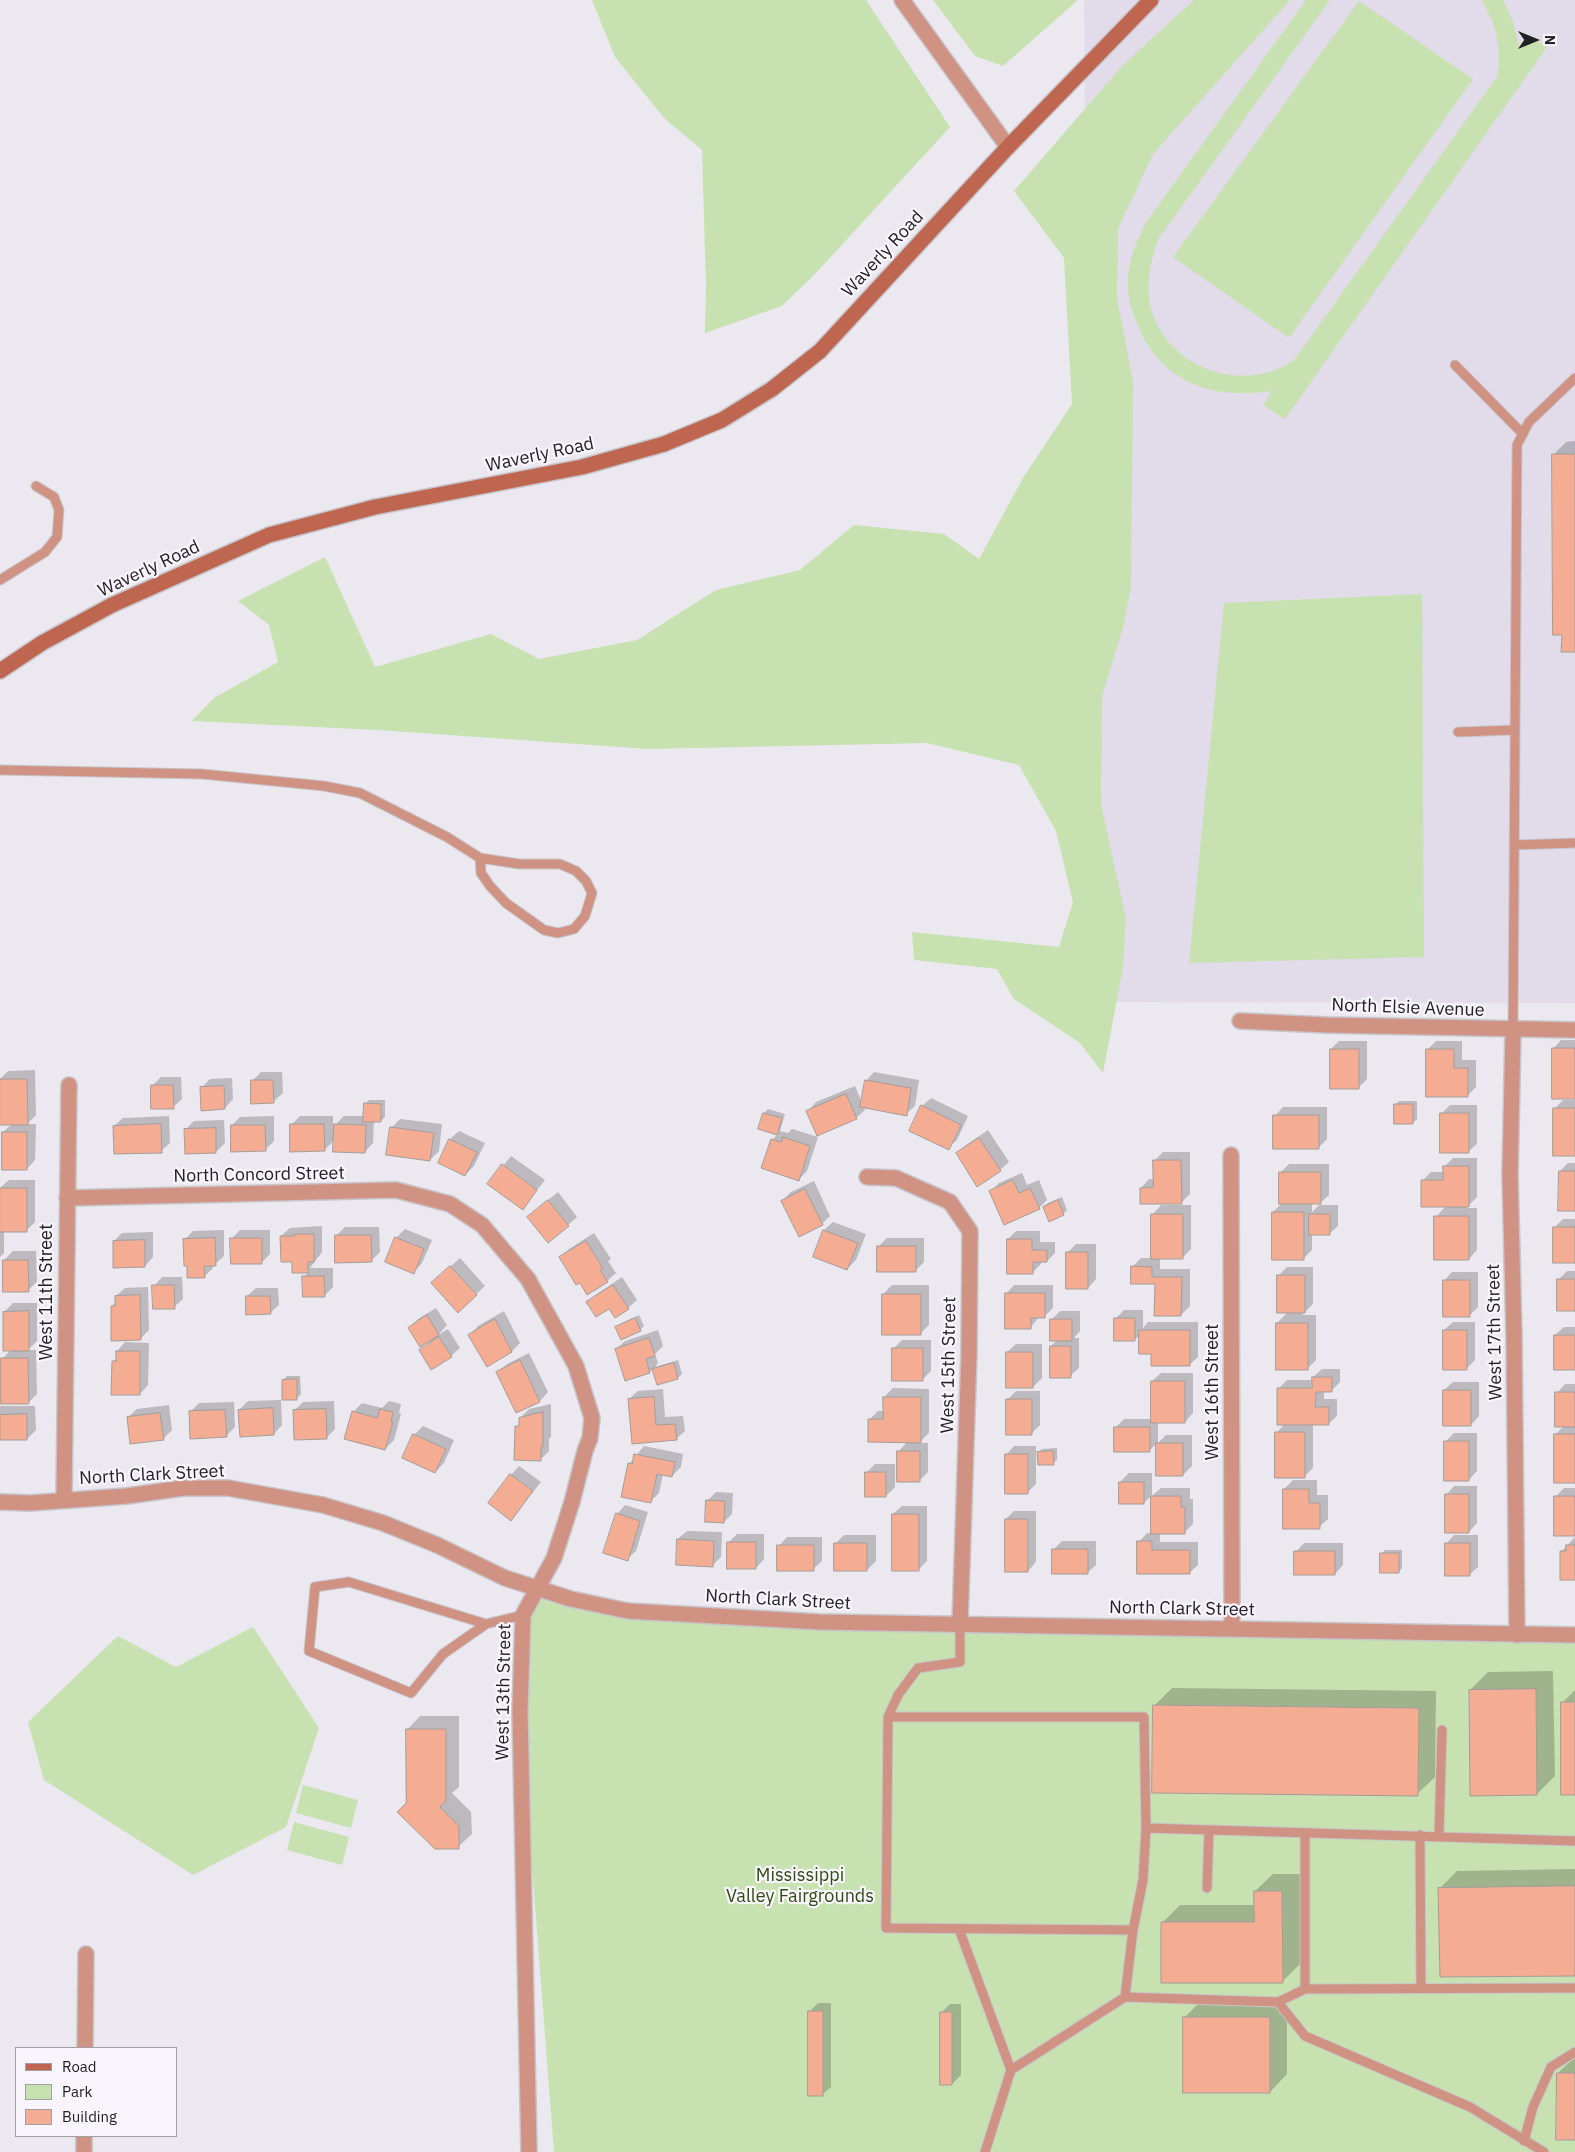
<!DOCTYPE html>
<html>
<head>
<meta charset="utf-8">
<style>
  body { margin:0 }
  #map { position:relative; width:1575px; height:2152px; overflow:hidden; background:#ebe8ef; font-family:"IBM Plex Sans",sans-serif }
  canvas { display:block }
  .legend { position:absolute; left:15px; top:2047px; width:162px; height:90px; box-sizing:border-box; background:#f8f5fc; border:1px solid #a2a0a5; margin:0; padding:6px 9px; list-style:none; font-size:15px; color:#222123 }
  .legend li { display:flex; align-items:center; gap:10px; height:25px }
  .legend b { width:25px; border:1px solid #a2a0a5 }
  .north { position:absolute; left:1510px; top:15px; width:50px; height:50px; -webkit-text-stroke:4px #f8f5fc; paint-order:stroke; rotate:90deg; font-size:14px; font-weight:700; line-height:20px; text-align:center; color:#222123 }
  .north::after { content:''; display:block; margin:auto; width:18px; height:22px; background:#222123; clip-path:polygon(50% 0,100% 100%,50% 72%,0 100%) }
</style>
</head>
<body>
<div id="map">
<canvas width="1575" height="2152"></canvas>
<ul class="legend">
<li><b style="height:6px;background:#bf6650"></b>Road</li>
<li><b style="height:14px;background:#c7e1b1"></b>Park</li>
<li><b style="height:14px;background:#f4ad93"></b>Building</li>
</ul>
<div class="north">N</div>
</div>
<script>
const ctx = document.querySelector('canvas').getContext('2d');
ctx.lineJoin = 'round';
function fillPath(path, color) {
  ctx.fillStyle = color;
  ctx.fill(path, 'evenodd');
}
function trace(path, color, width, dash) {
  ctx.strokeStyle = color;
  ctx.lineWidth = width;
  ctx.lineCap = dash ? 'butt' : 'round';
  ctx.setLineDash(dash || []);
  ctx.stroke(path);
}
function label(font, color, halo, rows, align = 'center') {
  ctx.font = font + ' "IBM Plex Sans",sans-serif';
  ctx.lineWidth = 4.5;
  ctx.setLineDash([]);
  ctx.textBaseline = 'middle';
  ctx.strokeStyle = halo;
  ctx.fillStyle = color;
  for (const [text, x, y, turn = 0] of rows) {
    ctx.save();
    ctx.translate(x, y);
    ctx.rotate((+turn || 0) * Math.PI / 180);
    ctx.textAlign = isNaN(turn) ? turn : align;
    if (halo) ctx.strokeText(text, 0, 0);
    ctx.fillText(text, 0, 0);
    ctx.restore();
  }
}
const built = new Path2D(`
  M1084,0H1575V1003L1092,1002Z`);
const green = new Path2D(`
  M592,0H866L950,127L815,274L782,306L705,333L706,285L702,150L664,118L615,57Z
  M933,0H1078L1003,66L975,56Z
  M1194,0H1290L1153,154L1118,229L1117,298L1133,381L1131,586L1124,624L1102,697L1101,804L1126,919L1123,968L1103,1073L1080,1043L1014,999L997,969L914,960L912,932L1059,947L1073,902L1056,831L1019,765L927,743L649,749L378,730L192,721L214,698L278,662L269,625L238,601L325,557L375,667L491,634L539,659L637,640L716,590L800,570L854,525L944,534L979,559L1023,478L1072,404L1064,258L1014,191L1123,65Z
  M1306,0H1330L1159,238C1150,260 1145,285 1151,309C1168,369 1244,395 1294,360L1497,77C1502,48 1497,25 1481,0H1503L1513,21L1519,46L1528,34L1547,47L1285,419L1263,405L1272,391C1215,400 1163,384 1139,328C1132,313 1127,295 1128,279C1129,260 1136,242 1145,224Z
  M1359,1L1473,79L1289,338L1173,257Z
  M1422,594L1424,957L1189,963L1224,603Z
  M538,1589L628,1611L1575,1635V2152H554L520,1710L523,1615Z
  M253,1627L319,1728L286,1827L193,1875L44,1780L28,1722L118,1636L176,1667Z
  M303,1785L358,1800L351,1828L296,1813Z
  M294,1822L349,1837L342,1865L287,1850Z`);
const shadow = new Path2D(`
  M1575,441V650L1563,634L1553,455L1566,442Z
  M1561,1040H1575V1097L1553,1049Z
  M1339,1041H1367V1079L1358,1088L1331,1049Z
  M1436,1041H1462V1060H1476V1087L1467,1096L1427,1050Z
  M35,1070L36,1115L27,1124H36L35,1160L27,1169L3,1132L12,1124L0,1079L8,1071Z
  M261,1072H282L283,1093L274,1101L252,1081Z
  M874,1072L919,1080L915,1106L906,1114L864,1107L865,1110L856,1118L808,1111L816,1102L855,1086L862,1103L866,1081Z
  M161,1077H181L182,1099L173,1107L152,1086Z
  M232,1078L233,1099L225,1108L202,1087L210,1079Z
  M931,1098L968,1116L957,1140L948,1148L922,1106Z
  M369,1100H385V1117L381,1121H374L373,1143L365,1152L335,1140L324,1150L291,1125L300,1116H333V1127L344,1116H365V1104Z
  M1563,1100H1575V1155L1554,1109Z
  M1399,1101H1417V1119L1413,1123L1395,1105Z
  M1450,1105H1477V1144L1468,1152L1441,1114Z
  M1283,1107H1327V1139L1318,1148L1275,1116Z
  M768,1109L785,1114L780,1131L788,1133L792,1129L818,1137L807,1171L799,1179L772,1140L778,1134L760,1128L764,1113Z
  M169,1116L170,1143L161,1151L114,1126L123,1118Z
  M274,1116V1141L265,1150L232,1125L240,1117Z
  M400,1119L442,1124L439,1151L430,1160L391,1128Z
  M224,1120L225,1143L216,1152L185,1130L194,1121Z
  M988,1130L1009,1162L1000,1170L957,1153L966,1145Z
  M459,1131L485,1143L474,1166L465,1175L439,1162L450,1139Z
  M1163,1152H1190V1194L1182,1202L1141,1188L1149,1179H1154V1161Z
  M511,1156L545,1180L523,1208L489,1184Z
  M1453,1158H1477V1197L1466,1208H1477V1250L1469,1259L1436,1217L1446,1206L1423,1180L1431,1172H1444V1167Z
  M1568,1163H1575V1209L1560,1171Z
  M1289,1164H1329V1195L1320,1203H1312V1212L1319,1205H1338V1226L1329,1234H1312V1250L1303,1259L1273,1212L1282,1203L1280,1173Z
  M1022,1173L1027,1185L1039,1180L1047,1200L1039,1208L990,1192L999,1183Z
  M9,1180H35V1222L26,1231H4V1253L0,1257V1188Z
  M814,1181L830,1216L822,1224L782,1201L791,1192Z
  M558,1192L577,1217L568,1225L537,1209Z
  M1062,1197L1067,1210L1063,1214L1044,1207L1048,1203Z
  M1161,1205H1191V1249L1182,1258H1160V1269H1190V1306L1181,1315L1156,1283L1132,1267L1141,1258H1153V1214Z
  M1563,1219H1575V1262L1554,1228Z
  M833,1222L866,1234L856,1260L847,1269L815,1257L824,1230Z
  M322,1226V1252L310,1268H333V1287L324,1296L304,1277L309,1271L293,1272V1261L281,1236L290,1228Z
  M345,1227H379L380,1252L371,1261L336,1236Z
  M405,1229L432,1240L422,1263L414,1272L396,1238Z
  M224,1230V1256L215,1264H213V1268L204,1277L185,1239L193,1231Z
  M240,1230H270V1254L261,1263L231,1239Z
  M1016,1231H1040V1242H1055V1253L1047,1261H1041V1264L1032,1273L1008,1239Z
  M153,1232V1257L145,1266L114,1241L122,1233Z
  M594,1233L611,1259L608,1261L616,1273L607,1281H580L561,1257L569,1249Z
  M887,1238H924V1262L915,1271L879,1246Z
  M1076,1244H1096V1279L1088,1288L1067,1253Z
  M13,1251H36L37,1282L28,1290L4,1260Z
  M460,1258L485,1286L458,1311L441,1275Z
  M1287,1267H1313V1304L1302,1315H1316V1360L1307,1369L1277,1323L1288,1312L1278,1276Z
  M1567,1271H1575V1310L1559,1279Z
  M1452,1272H1478V1307L1469,1316L1444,1281Z
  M162,1277H182L183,1299L174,1307L154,1286Z
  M622,1277L637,1300L628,1308L609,1307L588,1302L597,1294Z
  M892,1285H929V1325L920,1334L883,1294Z
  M1014,1285H1053V1308L1044,1317H1039L1030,1328L1006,1294Z
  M148,1287L149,1330L140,1339L112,1306L116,1302V1296L125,1288Z
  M256,1288H278L279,1305L270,1313L247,1296Z
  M13,1303H37V1341L28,1350H36L37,1394L28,1403L2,1359L11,1350L4,1312Z
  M436,1308L447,1325L438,1335L448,1329L460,1348L451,1356L421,1350L430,1341L409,1328L418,1319Z
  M1124,1310H1143V1328L1148,1322H1198V1357L1189,1365L1153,1353L1140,1335L1134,1340L1115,1319Z
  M504,1311L520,1343L512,1351L488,1365L470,1335L478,1326Z
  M1060,1311H1080V1331L1074,1338H1079V1368L1070,1376L1051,1346L1058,1339L1051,1320Z
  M639,1315L644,1326L640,1330L617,1328L620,1324Z
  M1453,1322H1475V1360L1466,1369L1444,1330Z
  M1564,1327H1575V1369L1555,1335Z
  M658,1330L663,1346L655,1354L658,1363L655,1367L678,1360L682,1374L678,1378L658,1384L653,1368L650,1372L616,1349L625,1341Z
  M902,1340H931V1371L922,1380L894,1348Z
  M125,1342L149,1343L148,1385L140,1394L113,1361L117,1358V1351Z
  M1016,1344H1042V1378L1033,1387L1007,1352Z
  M529,1353L548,1392L540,1401L517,1412L498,1372L507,1364Z
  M1322,1369H1340V1382L1332,1390H1324V1399H1337V1416L1328,1424H1313V1468L1304,1477L1277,1432L1285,1424L1278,1389L1287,1380H1313V1377Z
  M1161,1373H1193V1413L1185,1422H1158V1443L1166,1435H1192V1466L1183,1475H1157V1443L1150,1450L1115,1428L1124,1419H1152V1381Z
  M287,1376H300L301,1394L297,1398L283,1380Z
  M1453,1382H1479V1416L1471,1425L1444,1390Z
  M1565,1384H1575V1482L1556,1434L1564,1426L1557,1393Z
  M893,1388L929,1389V1433L919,1443H928V1472L919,1481L898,1452L908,1441L869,1420L878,1411H884V1397Z
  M663,1389L665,1417L683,1416L685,1431L676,1439L633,1442L629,1399L638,1391Z
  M1016,1391H1040V1425L1031,1434L1007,1400Z
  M281,1400L282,1425L274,1434L239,1410L248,1401Z
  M334,1401L335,1429L326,1438L294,1411L303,1402Z
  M389,1401L401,1404L399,1413L401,1414L394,1440L385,1449L353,1412L362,1403L382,1408Z
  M234,1402L235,1427L226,1436L190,1412L199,1403Z
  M551,1404V1437L549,1439V1451L540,1460L517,1427L520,1423V1418L529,1409Z
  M169,1405L172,1430L163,1439L128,1417L137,1409Z
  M0,1406H35L36,1430L27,1439H0Z
  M423,1426L454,1440L444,1463L435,1472L414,1435Z
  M1454,1433H1477V1471L1469,1480L1445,1442Z
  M644,1446L683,1454L681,1467L672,1476L663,1474L659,1493L650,1502L629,1464Z
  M1014,1446H1036V1484L1027,1493L1006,1455Z
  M1057,1448V1460L1053,1463L1038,1453L1042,1449Z
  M875,1464H895V1487L886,1496L866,1473Z
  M519,1466L541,1482L511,1519V1475Z
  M1129,1473H1152V1496L1161,1488H1190V1499H1193V1524L1184,1533H1160V1542H1198V1565L1189,1573L1139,1542L1147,1533H1152V1495L1144,1503L1120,1482Z
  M1293,1480H1317V1495H1328V1519L1319,1527L1284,1489Z
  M1454,1486H1477V1523L1469,1532L1446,1495Z
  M1564,1488H1575V1535L1555,1497Z
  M716,1492L733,1493L732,1514L724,1522L707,1501Z
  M625,1505L648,1512L636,1551L627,1559L617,1514Z
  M902,1506H927V1561L919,1569L893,1514Z
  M1014,1511H1036V1562L1028,1571L1006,1519Z
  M687,1531L722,1532L721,1557L713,1565L678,1539Z
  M737,1534H764V1559L756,1568L728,1543Z
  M844,1535H876V1561L867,1570L835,1544Z
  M1454,1535H1478V1567L1469,1575L1446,1544Z
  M787,1537H822V1561L813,1569L779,1546Z
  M1575,1537V1579L1561,1552Z
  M1062,1541H1096V1565L1087,1573L1053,1550Z
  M1304,1543H1343V1565L1335,1574L1296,1552Z
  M1385,1550H1402V1568L1399,1572L1381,1554Z
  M1553,1671L1555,1776L1537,1794L1470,1690L1488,1672Z
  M1172,1688L1436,1691L1435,1777L1417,1794L1154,1706Z
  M1575,1690V1794L1562,1703Z
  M420,1716H459V1787L452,1793L471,1812L472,1834L458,1847L407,1803V1730Z
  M1575,1869V1974L1440,1888L1457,1871Z
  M1273,1874H1300V1964L1282,1982L1162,1923L1180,1905H1255V1891Z
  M1202,2000H1287V2074L1270,2092L1184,2018Z
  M818,2003H831V2087L822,2095L809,2012Z
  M950,2004H961V2075L952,2084L941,2013Z
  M1575,2057V2139L1558,2073Z`);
const building = new Path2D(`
  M1552,454H1575V652H1561L1562,635H1553Z
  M1552,1048H1575V1099H1552Z
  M1330,1049H1359V1089H1330Z
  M1426,1049H1454V1068H1468V1097H1426Z
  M0,1079H27L28,1125H0Z
  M251,1080H273L274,1103L251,1104Z
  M865,1080L911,1088L907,1116L860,1107Z
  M151,1085H173L174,1109H151Z
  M224,1086L225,1109L201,1111L200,1087Z
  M846,1094L857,1119L817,1136L806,1111Z
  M364,1103L381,1104V1122H363Z
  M1394,1104H1413V1124H1394Z
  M921,1105L961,1125L949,1150L909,1131Z
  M1553,1108H1575V1156H1553Z
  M763,1113L782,1118L777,1135L758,1129Z
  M1440,1113H1469V1153H1440Z
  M1273,1115H1319V1149H1273Z
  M161,1124L162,1153L114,1154L113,1126Z
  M290,1124H324L325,1151L290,1152Z
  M334,1124L366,1125L365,1153L333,1152Z
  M231,1125H265L266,1151L231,1152Z
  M390,1127L434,1133L430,1161L386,1155Z
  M216,1128V1153L185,1154L184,1129Z
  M2,1132H27V1170H2Z
  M783,1137L810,1146L799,1181L761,1168L771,1139L781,1142Z
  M979,1138L1001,1171L977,1187L956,1153Z
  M449,1139L477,1152L465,1176L438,1163Z
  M1153,1160H1181L1182,1204H1140V1188L1153,1187Z
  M502,1164L537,1190L523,1210L487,1184Z
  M1443,1166H1469V1207H1421V1180H1443Z
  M1559,1171H1575V1211H1558Z
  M1279,1172H1321V1204H1279Z
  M1013,1180L1019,1193L1030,1188L1040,1209L1004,1225L989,1191Z
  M0,1188H27V1232H0Z
  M805,1189L823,1225L799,1237L781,1201Z
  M548,1200L569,1226L548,1243L527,1217Z
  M1058,1200L1064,1215L1049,1222L1043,1207Z
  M1272,1212H1304V1260H1272Z
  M1151,1214H1183V1259H1151Z
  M1309,1214H1330V1235H1309Z
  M1434,1216H1469V1260H1434Z
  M1553,1227H1575V1263H1553Z
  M823,1230L858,1243L847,1270L813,1257Z
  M294,1234H314V1262H308V1273H292V1262H281L280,1236H294Z
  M335,1235H371L372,1262L335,1263Z
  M395,1237L424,1249L414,1274L385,1262Z
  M215,1238L216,1266H204L205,1278H187V1266H184L183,1239Z
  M230,1238H262V1264H231Z
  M1007,1239H1032V1250H1047V1262H1033V1274H1007Z
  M145,1240V1267L113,1268V1241Z
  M586,1241L603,1268L600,1270L608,1282L587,1295L580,1283L576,1285L559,1257Z
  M877,1246H916V1272H877Z
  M1066,1252H1088V1289H1066Z
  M3,1260H28L29,1292H3Z
  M450,1266L477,1295L458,1313L431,1283Z
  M1131,1266L1152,1267V1277H1182L1181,1316H1154L1155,1284H1131Z
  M1277,1275H1305V1313H1277Z
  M302,1276H324L325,1297H303Z
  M1557,1279H1575V1311H1557Z
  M1443,1280H1470V1317H1443Z
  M152,1285H174L175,1309H153Z
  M613,1285L629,1309L615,1318L609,1309L596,1317L586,1302Z
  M1005,1293H1045V1318H1031V1329H1005Z
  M882,1294H921V1335H882Z
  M140,1295L141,1340L111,1341V1306H115V1296Z
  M246,1296H270L271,1314L246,1315Z
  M29,1311V1351H3V1312Z
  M427,1315L439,1335L420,1347L408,1328Z
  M635,1318L641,1331L621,1340L615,1327Z
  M1114,1318H1135V1341H1114Z
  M495,1319L512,1352L487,1367L468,1335Z
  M1050,1319H1072V1341H1050Z
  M1276,1323H1308V1370H1276Z
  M1139,1330H1190V1366H1151V1354H1139Z
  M1443,1330H1467V1370H1443Z
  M1554,1335H1575V1370H1554Z
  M439,1337L452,1357L431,1370L419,1350Z
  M649,1338L655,1356L646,1359L650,1373L625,1381L615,1349Z
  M1050,1346H1071V1378H1050Z
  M892,1348H923V1381H892Z
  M116,1351H140V1395H111L112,1361H116Z
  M1006,1352H1033V1388H1006Z
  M1,1358H28L29,1404H1Z
  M520,1360L540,1402L516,1413L496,1372Z
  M674,1363L678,1379L657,1385L652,1369Z
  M1312,1377H1332V1392H1316L1315,1407H1329V1425H1277V1388H1312Z
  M297,1379V1400H282V1380Z
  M1151,1381H1185V1423H1151Z
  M1443,1390H1471V1426H1443Z
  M1555,1392H1575V1427H1555Z
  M654,1397L656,1425L675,1424L677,1440L632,1444L628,1399Z
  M883,1397H921V1443L868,1442V1419H883Z
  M1006,1399H1032V1435H1006Z
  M273,1408L274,1435L240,1437L238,1410Z
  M326,1409L327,1439L294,1440L293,1410Z
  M380,1409L393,1412L391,1422H393L385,1450L344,1439L352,1411L377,1418Z
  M225,1410L227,1437L190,1439L189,1411Z
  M543,1412V1447H541V1461L514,1460L515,1426H519V1418Z
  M160,1413L164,1440L130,1444L127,1417Z
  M27,1414V1440H0V1415Z
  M1114,1427H1150V1452H1114Z
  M1275,1432H1305V1478H1275Z
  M413,1434L446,1449L435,1473L402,1458Z
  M1554,1434H1575V1483H1554Z
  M1444,1441H1469V1481H1444Z
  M1156,1443H1183V1476H1156Z
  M897,1451H920V1482H897Z
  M1053,1451L1054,1465H1038L1037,1452Z
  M634,1454L675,1462L672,1477L657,1474L651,1503L621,1497L628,1463L632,1464Z
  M1005,1454H1028V1494H1005Z
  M865,1472H886V1497H865Z
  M510,1474L533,1491L511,1521L488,1503Z
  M1119,1482H1144V1504H1119Z
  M1283,1489H1309V1503H1320V1529H1283Z
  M1445,1494H1469V1533H1445Z
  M1151,1496H1181V1507H1185V1534H1151Z
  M1554,1496H1575V1536H1554Z
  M706,1500L725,1501L724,1523L705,1522Z
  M616,1513L640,1521L628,1561L603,1553Z
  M892,1514H919V1571H892Z
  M1005,1519H1028V1572H1005Z
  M677,1539L714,1541L713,1567L676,1565Z
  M1137,1541H1152V1550H1190V1574H1137Z
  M727,1542H756V1569H727Z
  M834,1543H867V1571H834Z
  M1445,1543H1470V1576H1445Z
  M777,1545H814V1571H777Z
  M1566,1545H1575V1580H1560V1551H1566Z
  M1052,1549H1088V1574H1052Z
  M1294,1551H1335V1575H1294Z
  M1380,1553H1399V1573H1380Z
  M1536,1689L1537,1795L1470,1796L1469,1690Z
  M1561,1702H1575V1795H1561Z
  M1153,1705L1419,1708L1418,1796L1152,1793Z
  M406,1729H446V1801L440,1807L459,1826V1849H435L397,1812L406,1803Z
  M1575,1886V1976L1440,1977L1438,1888Z
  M1254,1891H1282L1283,1983H1161V1922H1254Z
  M808,2011H823V2096H808Z
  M940,2012H952V2085H940Z
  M1183,2017H1270V2093H1183Z
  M1557,2073H1575V2140H1556Z`);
const lane = new Path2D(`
  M1455,365L1523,434
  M0,580L45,552L57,537L59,510L54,497L36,486
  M1458,732L1514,730
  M0,770L202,774L324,786L360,793L447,837L480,858
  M1514,845L1575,843
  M480,858L519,864H560L576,871L586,881L592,893L585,916L574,929L558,933L544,930L506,903L490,886L481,873Z
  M1513,1030L1517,445L1529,422L1575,378
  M349,1582L486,1624L443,1654L411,1693L309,1651L315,1587Z
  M960,1623V1662L918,1668L898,1695L888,1717L886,1928L1133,1930
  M486,1624L523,1615
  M888,1717H1144L1146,1828
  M1305,1833V1989L1575,1988
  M1420,1835L1421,1988
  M1439,1835L1442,1730
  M1207,1888L1209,1830
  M959,1929L1011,2070
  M1125,1997L1278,2002L1305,1989
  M1278,2002L1305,2036L1470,2107L1544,2152
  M1524,2141L1533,2107L1551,2067L1575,2052
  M985,2152L1011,2070L1125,1997L1133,1930L1143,1880L1146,1828L1575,1841`);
const street = new Path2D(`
  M902,0L1008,147
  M1240,1021L1327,1025L1575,1030
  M1513,1030L1510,1176L1514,1335L1517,1635
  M1231,1155L1232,1629
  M867,1177L896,1178L950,1202L970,1231L969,1353L960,1623
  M67,1198L396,1190L450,1204L482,1225L528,1279L576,1366L592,1418L590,1438L585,1451L572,1502L554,1558L523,1615L520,1710L529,2152
  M64,1499L69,1085
  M0,1502L30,1503L127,1496L183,1488H228L323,1505L383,1523L437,1545L505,1578L571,1599L628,1611L820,1622L1575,1635
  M85,2048L86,1954
  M84,2152V2136`);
const secondary = new Path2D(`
  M0,671L42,643L112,605L269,535L375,507L582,467L664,444L722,420L772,389L820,351L1008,147L1151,0`);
const streetNames = [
  ["Waverly Road",883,254,-47],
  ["Waverly Road",540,455,-12],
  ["Waverly Road",149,569,-25],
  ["North Elsie Avenue",1408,1008,2],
  ["North Concord Street",259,1175,-1],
  ["West 11th Street",47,1292,-90],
  ["West 17th Street",1495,1332,-91],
  ["West 15th Street",949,1365,-89],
  ["West 16th Street",1213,1392,-90],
  ["North Clark Street",152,1475,-3],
  ["North Clark Street",778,1600,3],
  ["North Clark Street",1182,1609,1],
  ["West 13th Street",504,1692,-89]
];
const parkNames = [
  ["Mississippi",800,1876],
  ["Valley Fairgrounds",800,1897]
];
fillPath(built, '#e2dcea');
fillPath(green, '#c7e1b1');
fillPath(shadow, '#0003');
fillPath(building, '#f4ad93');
trace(building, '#a49c99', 1);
trace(lane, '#c7c4ca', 11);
trace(street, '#c7c4ca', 18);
trace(secondary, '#c7c4ca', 18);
trace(lane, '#d09383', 9);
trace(street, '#d09383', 15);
trace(secondary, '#bf6650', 15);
label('18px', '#222123', '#f8f5fc', streetNames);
label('18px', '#314a13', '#f8f5fc', parkNames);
</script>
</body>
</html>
